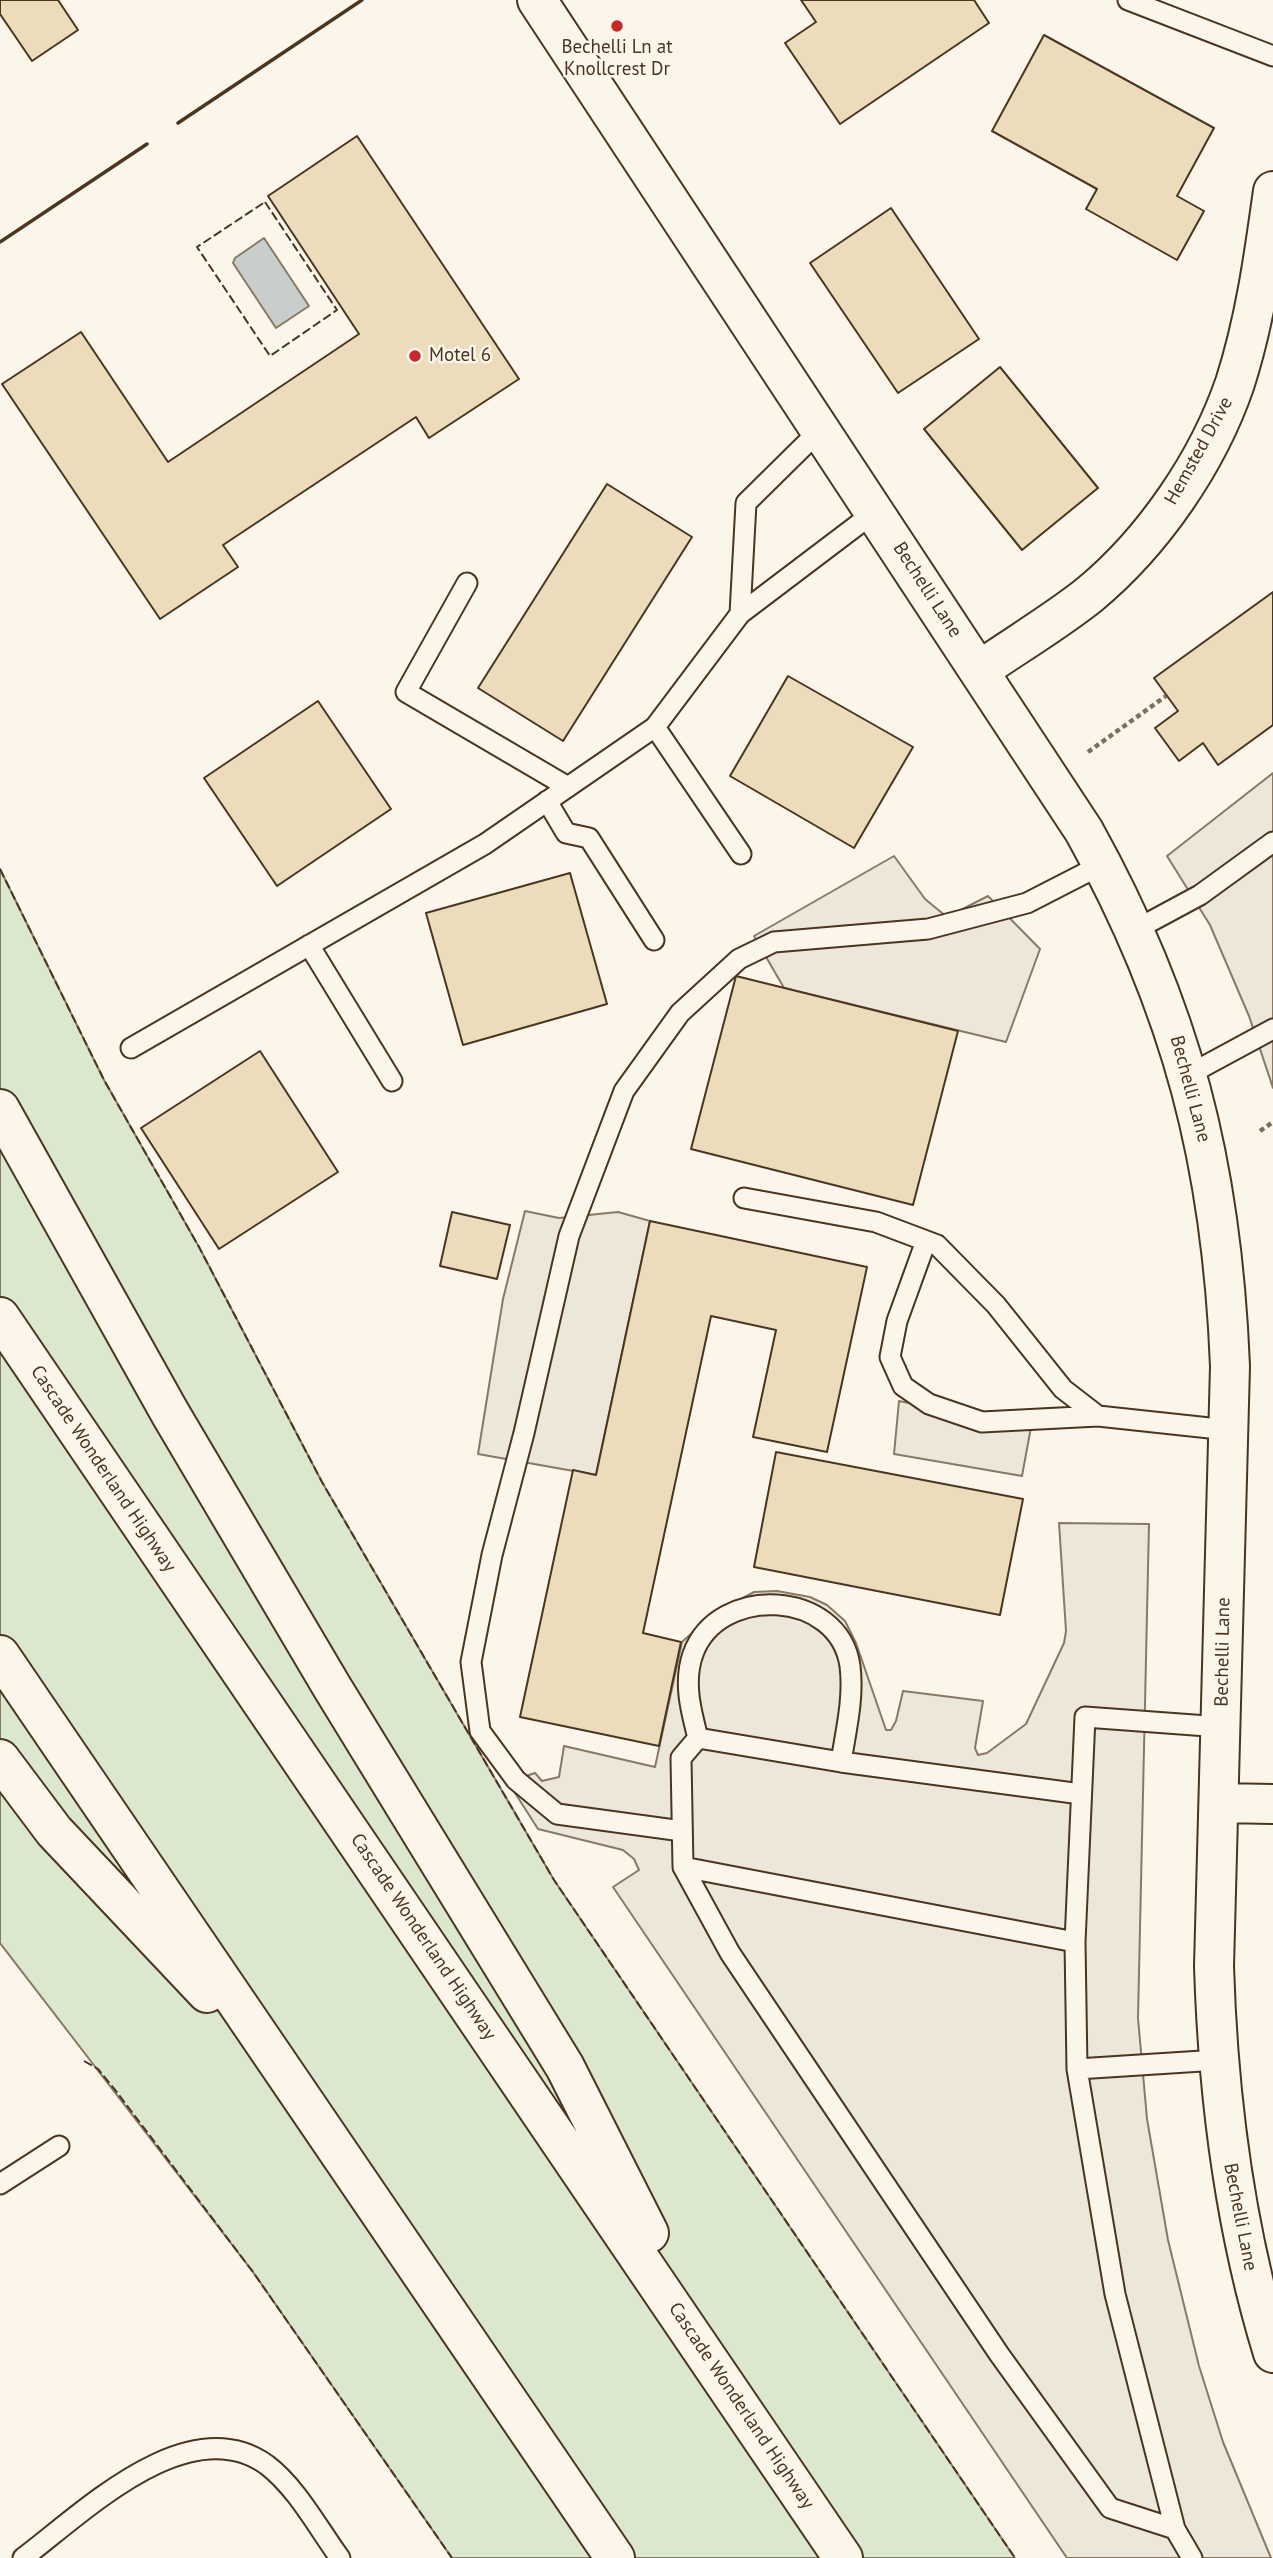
<!DOCTYPE html>
<html>
<head>
<meta charset="utf-8">
<style>
  body { margin:0 }
  canvas { display:block; background:#fbf6e9 }
</style>
</head>
<body>
<canvas width="1273" height="2558"></canvas>
<script>
const ctx = document.querySelector('canvas').getContext('2d');
ctx.lineJoin = 'round';
function fillPath(path, color) {
  ctx.fillStyle = color;
  ctx.fill(path, 'evenodd');
}
function trace(path, color, width, dash) {
  ctx.strokeStyle = color;
  ctx.lineWidth = width;
  ctx.lineCap = dash ? 'butt' : 'round';
  ctx.setLineDash(dash || []);
  ctx.stroke(path);
}
function label(font, color, halo, rows, align = 'center') {
  ctx.font = font + ' "PT Sans",sans-serif';
  ctx.lineWidth = 5;
  ctx.setLineDash([]);
  ctx.textBaseline = 'middle';
  ctx.strokeStyle = halo;
  ctx.fillStyle = color;
  for (const [text, x, y, turn = 0] of rows) {
    ctx.save();
    ctx.translate(x, y);
    ctx.rotate((+turn || 0) * Math.PI / 180);
    ctx.textAlign = isNaN(turn) ? turn : align;
    if (halo) ctx.strokeText(text, 0, 0);
    ctx.fillText(text, 0, 0);
    ctx.restore();
  }
}
const green = new Path2D(`
  M0,869L104,1080L199,1247L322,1482L554,1880L1015,2558H452L253,2272L0,1943Z`);
const parking = new Path2D(`
  M1273,773V1088L1249,1016L1210,925L1167,856Z
  M894,856L925,899L947,917L988,896L1040,949L1006,1042L784,988L754,936Z
  M525,1211L559,1218L618,1212L650,1221L596,1475L478,1454L503,1299Z
  M899,1401L1031,1427L1022,1476L894,1454Z
  M1059,1523L1149,1524L1138,2018L1147,2119L1168,2240L1199,2366L1223,2442L1271,2558H1067L613,1887L639,1870L634,1859L623,1850L538,1829L508,1782L535,1773L542,1781L559,1777L564,1746L655,1767L682,1642L713,1614L754,1592L777,1591L810,1597L827,1605L845,1621L856,1643L886,1730H891L896,1721L903,1691L983,1701L975,1748L978,1755L987,1753L1026,1724L1064,1643L1066,1631Z`);
const water = new Path2D(`
  M264,238L309,306L276,328L233,263L235,258Z`);
const building = new Path2D(`
  M0,0H58L78,30L32,61L0,14Z
  M801,0H974L989,23L840,124L785,43L816,22Z
  M1044,35L1214,128L1177,196L1204,211L1177,260L1086,209L1097,189L992,131Z
  M357,136L519,379L429,438L416,417L223,545L238,567L160,619L2,384L81,332L168,462L359,334L268,196Z
  M891,208L979,339L898,393L810,263Z
  M1000,367L1098,488L1022,550L924,429Z
  M607,484L692,537L563,741L478,688Z
  M1273,592V725L1218,765L1203,743L1179,761L1155,728L1178,711L1154,678Z
  M788,676L913,747L854,848L730,776Z
  M318,701L391,809L277,886L204,778Z
  M570,873L607,1004L463,1045L426,913Z
  M736,976L958,1031L913,1205L691,1149Z
  M260,1051L338,1172L219,1249L141,1128Z
  M452,1212L510,1225L497,1279L440,1266Z
  M650,1221L867,1267L827,1452L753,1437L776,1330L711,1316L643,1633L681,1642L659,1746L520,1717L573,1470L596,1475Z
  M776,1452L1023,1499L1000,1615L754,1567Z`);
const path = new Path2D(`
  M1088,752L1166,696
  M1260,1131L1273,1122`);
const service = new Path2D(`
  M1128,0L1273,56
  M467,583L406,692L568,787
  M740,614L746,503L821,429
  M655,727L741,854
  M547,801L566,833L589,838L654,940
  M1135,930L1200,895L1273,842
  M309,945L392,1081
  M131,1048L485,844L655,727L740,614L876,511
  M1188,1075L1273,1029
  M744,1198L876,1222L937,1245L996,1305L1063,1389L1098,1416L1228,1430
  M926,1241L897,1321L890,1357L903,1386L929,1404L982,1422L1098,1416
  M698,1738C691,1711 683,1682 693,1654C718,1584 839,1589 850,1666C854,1698 846,1730 841,1762
  M1081,1794L841,1762L698,1738L681,1758L683,1867L730,1953L999,2354L1110,2508L1175,2529
  M682,1831L557,1814L516,1780L480,1731L471,1662L492,1555L524,1433L569,1236L624,1091L680,1013L739,959L774,942L928,929L1027,903L1103,864
  M683,1867L1075,1942
  M1077,2069L1218,2060
  M0,2184L59,2146
  M23,2558C82,2514 188,2408 267,2465C297,2488 318,2528 340,2558
  M1192,2558L1175,2529L1115,2294L1077,2069L1075,1942L1085,1717L1221,1727`);
const minor = new Path2D(`
  M537,0L1084,831C1182,1007 1222,1165 1230,1366L1214,1966C1218,2098 1234,2226 1273,2353
  M980,670C1016,645 1055,622 1089,595C1153,542 1208,462 1235,383C1255,321 1264,256 1273,191
  M1220,1803L1273,1804`);
const motorway = new Path2D(`
  M0,1109L170,1413L332,1687L565,2067L649,2233
  M0,1317L843,2558
  M0,1655L615,2558
  M0,1759L54,1831L207,1993`);
const fence = new Path2D(`
  M265,202L337,310L270,356L197,247Z
  M0,869L104,1080L199,1247L322,1482L554,1880L1015,2558
  M84,2061L98,2069L116,2091L253,2272L452,2558`);
const wall = new Path2D(`
  M178,123L362,0
  M0,242L147,144`);
const markers = [
  [617,26,7,"#c62828"],
  [415,356,7,"#c62828"]
];
const poiNames = [
  ["Bechelli Ln at",617,48],
  ["Knollcrest Dr",617,70],
  ["Motel 6",429,356,"left"]
];
const streetNames = [
  ["Hemsted Drive",1199,451,-61],
  ["Bechelli Lane",927,590,57],
  ["Bechelli Lane",1190,1089,75],
  ["Cascade Wonderland Highway",103,1469,56],
  ["Bechelli Lane",1223,1652,-89],
  ["Cascade Wonderland Highway",423,1937,56],
  ["Bechelli Lane",1240,2217,79],
  ["Cascade Wonderland Highway",741,2406,56]
];
fillPath(green, '#dce7d0');
trace(green, '#887966', 2);
fillPath(parking, '#ede7d9');
trace(parking, '#887966', 2);
fillPath(water, '#c9cecd');
trace(water, '#887966', 2);
fillPath(building, '#ecdcbc');
trace(building, '#4a3520', 2);
trace(service, '#4a3520', 23);
trace(minor, '#4a3520', 42);
trace(motorway, '#4a3520', 42);
trace(path, '#7f6f5c', 4.5, [5, 3.5]);
trace(service, '#fbf6e9', 19);
trace(minor, '#fbf6e9', 38);
trace(motorway, '#fbf6e9', 38);
trace(fence, '#4a3520', 2, [9, 3.5]);
trace(wall, '#4a3520', 3.5);
for (const [x, y, r, color] of markers) {
  const dot = new Path2D();
  dot.arc(x, y, r, 0, 2 * Math.PI);
  ctx.fillStyle = color;
  ctx.fill(dot);
  trace(dot, '#fbf6e9', 2.5);
}
label('19px', '#4a3520', '#fbf6e9', poiNames);
label('19px', '#4a3520', '#fbf6e9', streetNames);
</script>
</body>
</html>
